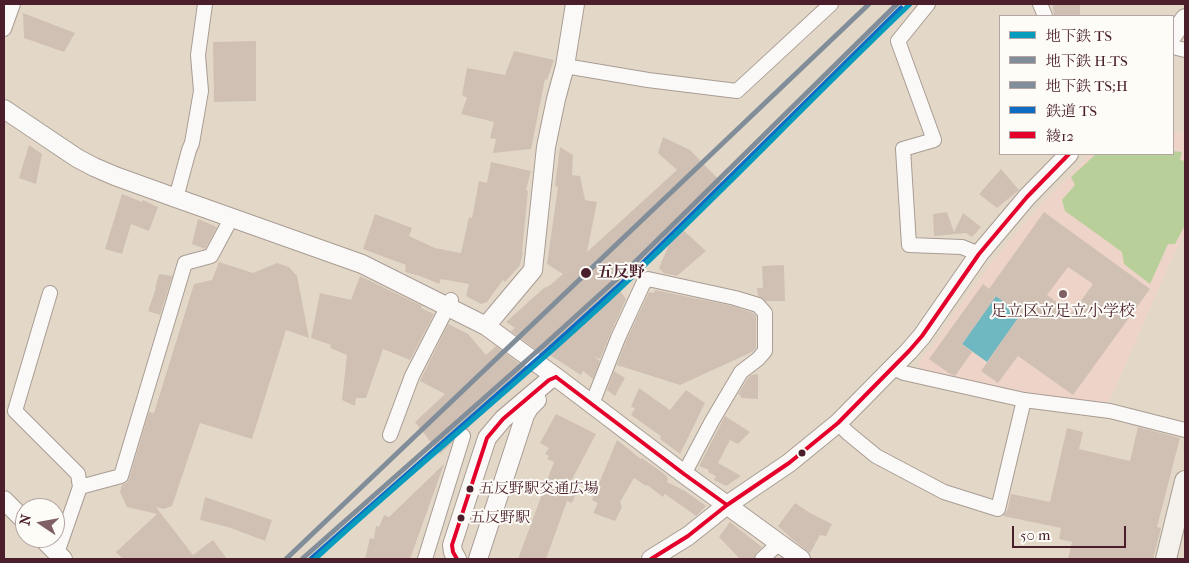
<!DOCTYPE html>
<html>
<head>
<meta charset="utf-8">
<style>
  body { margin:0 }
  #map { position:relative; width:1189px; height:563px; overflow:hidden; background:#e3d8c7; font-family:"IM FELL French Canon","Noto Serif JP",serif }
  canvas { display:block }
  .frame { position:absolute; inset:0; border:5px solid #4a1f2b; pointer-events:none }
  .legend { position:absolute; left:999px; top:15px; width:175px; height:140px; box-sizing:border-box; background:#fdfcf7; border:1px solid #b5a4a5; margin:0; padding:6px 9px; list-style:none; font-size:15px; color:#4a1f2b }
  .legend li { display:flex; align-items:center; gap:10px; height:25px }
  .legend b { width:25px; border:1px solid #b5a4a5 }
  .north { position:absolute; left:15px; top:498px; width:50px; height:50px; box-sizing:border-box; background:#fdfcf7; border:1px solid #b5a4a5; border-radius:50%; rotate:282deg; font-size:14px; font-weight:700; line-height:20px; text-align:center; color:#4a1f2b }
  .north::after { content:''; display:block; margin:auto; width:18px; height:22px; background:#806062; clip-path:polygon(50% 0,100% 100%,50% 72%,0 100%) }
  .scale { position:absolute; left:1012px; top:526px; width:114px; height:22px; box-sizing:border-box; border:2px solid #4a1f2b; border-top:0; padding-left:6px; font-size:15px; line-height:18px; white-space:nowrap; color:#4a1f2b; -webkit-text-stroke:4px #fdfcf7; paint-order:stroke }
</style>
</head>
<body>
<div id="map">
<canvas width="1189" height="563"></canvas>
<div class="frame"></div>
<ul class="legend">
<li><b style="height:6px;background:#079bbe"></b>地下鉄 TS</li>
<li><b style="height:6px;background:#818e9a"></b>地下鉄 H-TS</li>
<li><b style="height:6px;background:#818e9a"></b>地下鉄 TS;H</li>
<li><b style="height:6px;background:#0f6cc3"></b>鉄道 TS</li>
<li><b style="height:6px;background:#e4002b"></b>綾12</li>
</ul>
<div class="north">N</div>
<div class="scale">50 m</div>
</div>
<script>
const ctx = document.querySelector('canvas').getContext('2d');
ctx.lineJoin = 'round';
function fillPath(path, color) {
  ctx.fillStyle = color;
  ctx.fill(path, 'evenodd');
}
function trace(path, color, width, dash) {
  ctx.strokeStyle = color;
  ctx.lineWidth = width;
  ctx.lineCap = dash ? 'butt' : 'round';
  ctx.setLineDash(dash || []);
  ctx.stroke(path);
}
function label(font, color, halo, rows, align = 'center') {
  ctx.font = font + ' "IM FELL French Canon","Noto Serif JP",serif';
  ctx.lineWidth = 4;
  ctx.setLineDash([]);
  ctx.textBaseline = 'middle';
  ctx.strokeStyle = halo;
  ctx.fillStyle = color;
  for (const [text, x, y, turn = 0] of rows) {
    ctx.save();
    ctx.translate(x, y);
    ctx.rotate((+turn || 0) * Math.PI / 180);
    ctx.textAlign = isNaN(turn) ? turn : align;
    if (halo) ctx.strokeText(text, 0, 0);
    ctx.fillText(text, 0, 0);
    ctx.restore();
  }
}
const built = new Path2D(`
  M1173,132L1185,133V233L1170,263L1109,402H1103L1028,394L920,369L918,362L937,341L946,325L994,259L1028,219L1090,154H1173Z`);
const green = new Path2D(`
  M1173,151L1182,152L1180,160L1185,161V225L1175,244H1168L1150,284L1124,264L1122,252L1065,211L1062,200L1075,185L1071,177L1096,154H1173Z`);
const water = new Path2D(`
  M996,296L1021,314L987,362L962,344Z`);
const building = new Path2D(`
  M1053,4H1080V16H1054Z
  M23,13L75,33L64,52L24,38Z
  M256,41V101L214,102L213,42Z
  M514,51L554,60L547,80L545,79L531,149L493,153L496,139L490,138L494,122L461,114L467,98L462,95L467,68L505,75Z
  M663,137L690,150L727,188L682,229L706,251L677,276L663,273V272L659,268L672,238L618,288L626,299L610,335L600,359L594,357L600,361L593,379L583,371L581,375L548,354L545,356L511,331L515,328L506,322L544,288L549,286L563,274L547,264L558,187L555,186L560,147L573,155L572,175L580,176L585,200L597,202L587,252L677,170L658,153Z
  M29,145L42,154L36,184L19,178Z
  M491,162L531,171L526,190L528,191L522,252H523L520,265L505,282L503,280L487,302L481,304L466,296L469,284L441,279L439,284L420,276L405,272L406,265L363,249L375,214L412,228L409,236L435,248L461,253L469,217L472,218L479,181L487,183Z
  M1001,169L1019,190L997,208L979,194Z
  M122,194L142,202L143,200L158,207L149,231L131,224L122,254L105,249Z
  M947,212L954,232L963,213L981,227L972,237L966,233L934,236L933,214Z
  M1044,212L1150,289L1073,395L1018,356L998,383L981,371L1021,314L996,296L962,344L972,352L955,376L950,374L929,359L983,284L989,289ZM1068,267L1093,284L1072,313L1047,295Z
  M198,219L217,227L205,249L192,244Z
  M219,262L253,273L277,263L289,267L297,276L309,338L286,330L252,439L200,423L172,506L164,509L156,507L193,555L213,540L227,559H123L116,552L157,514L127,507L120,492L122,485L127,483L129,479L149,412L154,413L194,284L212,280Z
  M784,265L785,301H766L758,296L757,288H763L762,266Z
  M159,274L172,276V277L160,315L148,311L156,288H155Z
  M360,276L422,306L421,308L434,314L410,360L383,349L366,398H356L355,406L342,400L347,355L330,348L331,345L311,338L320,293L351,300Z
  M655,290L733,306L753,313L756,316V348L752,352L680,385L617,365L626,341L649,292L654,293Z
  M448,324L468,334L486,355L496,346L529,371L467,429L462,427L457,429L455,433L452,443L440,454L415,422L445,394L420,381Z
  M614,371L625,378L615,396L607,390Z
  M758,374V399L741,398V396L738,394L748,378L751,375Z
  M639,388L670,410L686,390L705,403L680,454L660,439L661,436L631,415L635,408L631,407Z
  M556,414L596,434L569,485L578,488L572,503L567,501L546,559H518L554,462L547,459L549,456L545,454L549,448L540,443Z
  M725,416L750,432L738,444L730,440L718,463L741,476L726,486L714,480L716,476L708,472L709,470L699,466Z
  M1138,427L1180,438L1157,527L1161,528L1153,559H1068L1072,542L1059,539L1061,528L1003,516L1007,511L1011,494L1050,502L1067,428L1083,432L1079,449L1130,461Z
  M617,440L641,459L642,458L663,473L668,478L667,482L685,491L706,506L696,516L665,494L663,497L647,485L646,486L634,478L620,502L622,507L615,521L593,513L598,503L592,500Z
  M444,464L410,559H365L370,538L374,539L376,526L379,527L384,515L389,517Z
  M205,497L272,520L265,541L231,528L200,520Z
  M795,503L810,513L832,524L826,536L820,535L810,553L792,539L778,526Z
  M730,522L762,547L756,553L753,559H740L719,537Z`);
const minor = new Path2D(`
  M928,4L898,41L934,140L903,149L909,245L962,247L979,254
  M1040,4L1045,16
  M4,29L13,4
  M1173,47L1185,50
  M565,66L648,80L737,91L831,4
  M176,198L189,150L192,143L201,91L198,55L205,4
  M50,293L15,411L78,474L80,487L57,553
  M894,368L904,373L1024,400L1110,411L1185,430
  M592,404L618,338L643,284L648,279L735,298L758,305L765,313V351L758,359L741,372L712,421L684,474
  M838,423L848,433L876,456L944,492L998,509L1024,400
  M390,435L412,376L451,300
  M80,487L121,476L185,263L211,256L232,217
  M425,559L463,436
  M762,559L779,543`);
const tertiary = new Path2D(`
  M1173,35L1185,18
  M4,109L77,158L94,167L115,176L176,198L362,264L486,326L556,377L684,474L801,559
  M486,326L533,270L546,147L556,99L565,66L575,4
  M4,500L25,521
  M42,538L63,559
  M457,559L453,552L452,545L487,438L503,419L549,380L556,377
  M478,559L525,415L529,408L537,400
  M651,559L688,536L727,505L789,463L838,423L909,351L922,336L979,254L1027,197L1069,154`);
const secondary = new Path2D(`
  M1166,559L1185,481`);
const bus1 = new Path2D(`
  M556,377L684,474L727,505
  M457,559L453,552L452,545L487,438L503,419L549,380L556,377
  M651,559L688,536L727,505L789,463L838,423L909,351L922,336L979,254L1027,197L1069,154`);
const rail1 = new Path2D(`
  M311,559L547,351L633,273L901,8`);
const metro1 = new Path2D(`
  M315,559C408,473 507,393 600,307C706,209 805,104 910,4`);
const metro2 = new Path2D(`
  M302,559L543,346L629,268L897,4`);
const metro3 = new Path2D(`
  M286,559L869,4`);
const markers = [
  [586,273,6,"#4a1f2b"],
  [1063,294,5,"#806062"],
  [802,453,4.5,"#4a1f2b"],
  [470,489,4.5,"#4a1f2b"],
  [461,518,4.5,"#4a1f2b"]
];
const busNames = [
  ["五反野駅交通広場",479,489],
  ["五反野駅",470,518]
];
const stopNames = [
  ["五反野",597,273]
];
const poiNames = [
  ["足立区立足立小学校",1063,312]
];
fillPath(built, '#eed4c8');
fillPath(green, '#b9cf9a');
fillPath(water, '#70b8c1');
fillPath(building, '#d0c0b3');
trace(minor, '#a89c94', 16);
trace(tertiary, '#a89c94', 20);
trace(secondary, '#a89c94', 22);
trace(minor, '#fbf9f7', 14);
trace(tertiary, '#fbf9f7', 18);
trace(secondary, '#f5f1ec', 20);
trace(bus1, '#e4002b', 4);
trace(rail1, '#0f6cc3', 5);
trace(metro1, '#079bbe', 5);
trace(metro2, '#818e9a', 5);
trace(metro3, '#818e9a', 5);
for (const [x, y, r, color] of markers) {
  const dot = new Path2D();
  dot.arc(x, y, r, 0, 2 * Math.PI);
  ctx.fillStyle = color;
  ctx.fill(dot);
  trace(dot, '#fdfcf7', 2);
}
label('15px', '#4a1f2b', '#fdfcf7', busNames, 'left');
label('bold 16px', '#4a1f2b', '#fdfcf7', stopNames, 'left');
label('16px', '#4a1f2b', '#fdfcf7', poiNames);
</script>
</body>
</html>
